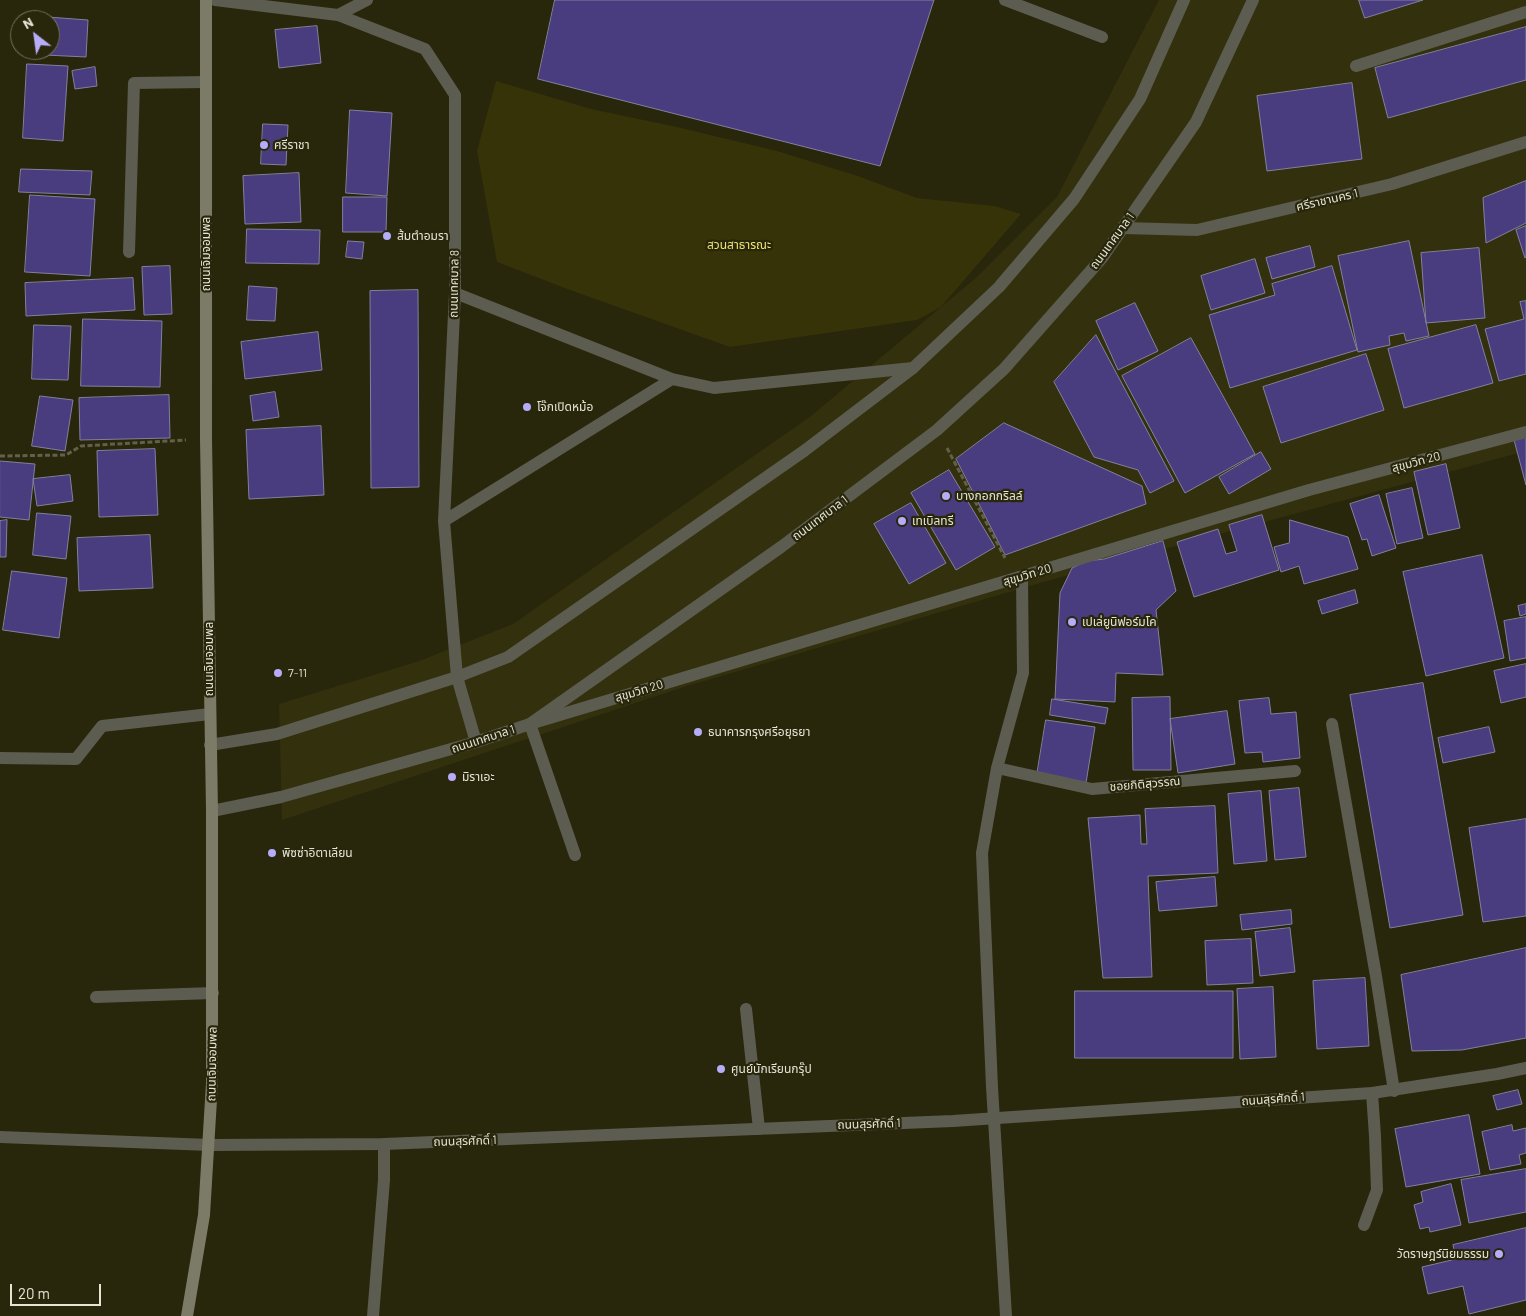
<!DOCTYPE html>
<html>
<head>
<meta charset="utf-8">
<style>
  body { margin:0 }
  #map { position:relative; width:1526px; height:1316px; overflow:hidden; background:#28260b; font-family:Barlow,sans-serif }
  canvas { display:block }
  .north { position:absolute; left:10px; top:10px; width:50px; height:50px; box-sizing:border-box; background:#28260b; border:1px solid #74725c; border-radius:50%; rotate:330deg; font-size:14px; font-weight:700; line-height:20px; text-align:center; color:#e6e5d5 }
  .north::after { content:''; display:block; margin:auto; width:18px; height:22px; background:#b6acf8; clip-path:polygon(50% 0,100% 100%,50% 72%,0 100%) }
  .scale { position:absolute; left:10px; top:1284px; width:91px; height:22px; box-sizing:border-box; border:2px solid #e6e5d5; border-top:0; padding-left:6px; font-size:15px; line-height:18px; white-space:nowrap; color:#e6e5d5; -webkit-text-stroke:4px #28260b; paint-order:stroke }
</style>
</head>
<body>
<div id="map">
<canvas width="1526" height="1316"></canvas>
<div class="north">N</div>
<div class="scale">20 m</div>
</div>
<script>
const ctx = document.querySelector('canvas').getContext('2d');
ctx.lineJoin = 'round';
function fillPath(path, color) {
  ctx.fillStyle = color;
  ctx.fill(path, 'evenodd');
}
function trace(path, color, width, dash) {
  ctx.strokeStyle = color;
  ctx.lineWidth = width;
  ctx.lineCap = dash ? 'butt' : 'round';
  ctx.setLineDash(dash || []);
  ctx.stroke(path);
}
function label(font, color, halo, rows, align = 'center') {
  ctx.font = font + ' Barlow,"Noto Sans Thai",sans-serif';
  ctx.lineWidth = 4.5;
  ctx.setLineDash([]);
  ctx.textBaseline = 'middle';
  ctx.strokeStyle = halo;
  ctx.fillStyle = color;
  for (const [text, x, y, turn = 0] of rows) {
    ctx.save();
    ctx.translate(x, y);
    ctx.rotate((+turn || 0) * Math.PI / 180);
    ctx.textAlign = isNaN(turn) ? turn : align;
    if (halo) ctx.strokeText(text, 0, 0);
    ctx.fillText(text, 0, 0);
    ctx.restore();
  }
}
const built = new Path2D(`
  M1159,0H1526V451L1040,583L684,687L282,820L279,704L419,661L513,624L811,416L978,276L1057,197Z`);
const green = new Path2D(`
  M496,81L591,109L677,127L777,151L858,176L917,198L994,206L1021,214L941,307L917,320L730,347L570,290L497,262L477,151Z`);
const building = new Path2D(`
  M555,0H934L880,166L538,79Z
  M1359,0H1423L1365,18Z
  M48,17L88,20L86,57L45,55V50H50V20H47Z
  M317,26L321,63L279,68L275,30Z
  M1526,27V80L1388,118L1375,68Z
  M27,64L68,66L63,141L23,138Z
  M95,67L97,86L75,89L72,71Z
  M1352,83L1362,159L1267,171L1257,96Z
  M350,110L392,113L387,196L346,193Z
  M263,124L288,125L286,165L261,164Z
  M21,169L92,171L90,195L19,192Z
  M299,173L301,222L245,224L243,176Z
  M1526,181V223L1486,243L1483,198Z
  M30,195L95,199L90,276L25,272Z
  M343,197H387L386,232H343Z
  M1526,226V257L1525,258L1516,230Z
  M247,229L320,230L319,264L246,263Z
  M348,241L364,242L362,259L346,257Z
  M1409,241L1429,336L1406,341L1404,333L1389,336L1390,345L1358,352L1338,256Z
  M1310,246L1315,267L1272,279L1266,258Z
  M1479,248L1485,318L1426,323L1421,253Z
  M1255,259L1265,293L1211,310L1201,276Z
  M170,266L172,314L144,315L142,267Z
  M1332,266L1357,350L1230,388L1209,315L1275,295L1272,284Z
  M133,278L135,310L26,316L25,283Z
  M249,286L277,288L275,321L247,320Z
  M418,290L419,487L371,488L370,291Z
  M1526,301V374L1499,381L1485,329L1524,319L1520,302Z
  M1135,303L1158,351L1118,370L1096,321Z
  M83,319L162,321L160,387L81,386Z
  M34,325L71,326L68,380L32,379Z
  M1476,325L1493,383L1404,408L1388,349Z
  M318,332L322,370L245,379L241,342Z
  M1096,335L1174,481L1150,493L1138,470L1094,457L1054,382Z
  M1191,338L1255,454L1185,493L1122,376Z
  M1366,354L1384,410L1281,443L1263,387Z
  M275,392L279,417L253,421L250,396Z
  M169,395L170,438L80,440L79,398Z
  M40,396L73,400L65,451L32,446Z
  M1004,423L1142,486L1146,504L1005,555L956,459Z
  M321,426L324,495L249,499L246,430Z
  M1526,436V485L1514,440Z
  M155,449L158,515L99,517L97,451Z
  M1261,452L1271,469L1229,494L1219,477Z
  M0,461L35,464L29,520L0,517Z
  M1446,464L1460,528L1428,535L1414,472Z
  M949,470L995,547L956,570L911,493Z
  M70,475L73,501L37,506L33,479Z
  M1412,488L1423,538L1397,544L1386,494Z
  M1379,495L1396,548L1372,556L1367,539L1362,540L1350,504Z
  M911,503L946,563L909,584L874,524Z
  M37,513L71,516L66,559L33,555Z
  M1262,515L1279,570L1194,597L1177,542L1218,529L1226,554L1237,551L1229,525Z
  M7,520L6,557H0V521Z
  M1290,520L1348,537L1358,569L1304,584L1299,566L1281,572L1274,547L1289,543Z
  M150,535L153,588L79,591L77,538Z
  M1163,541L1176,591L1156,610L1163,675L1116,673L1115,702L1055,699L1060,593L1072,568L1087,561L1104,559Z
  M1482,555L1504,658L1426,676L1403,572Z
  M12,571L67,578L59,638L3,630Z
  M1355,590L1358,603L1322,614L1318,601Z
  M1526,604V614L1520,616L1518,606Z
  M1526,617V658L1510,661L1504,621Z
  M1526,664V697L1501,703L1494,671Z
  M1423,683L1463,915L1390,928L1350,695Z
  M1170,697L1171,770H1133L1132,698Z
  M1269,698L1271,714L1296,712L1300,758L1263,762L1262,752L1245,753L1239,701Z
  M1052,699L1108,708L1105,724L1050,715Z
  M1227,711L1235,764L1178,773L1170,719Z
  M1046,720L1095,727L1086,783L1037,775Z
  M1489,727L1495,752L1443,763L1438,738Z
  M1299,788L1306,857L1275,860L1269,791Z
  M1261,791L1267,861L1234,864L1228,794Z
  M1215,806L1218,873L1148,876L1152,977L1103,978L1088,818L1140,815L1141,844H1147L1145,809Z
  M1526,819V916L1483,922L1469,828Z
  M1215,877L1217,906L1159,911L1156,882Z
  M1291,910L1292,924L1242,930L1240,915Z
  M1290,928L1295,972L1260,976L1255,932Z
  M1251,939L1253,983L1207,985L1205,941Z
  M1526,948V1038L1462,1050L1412,1051L1401,975Z
  M1365,978L1369,1046L1317,1049L1313,981Z
  M1273,987L1276,1057L1240,1059L1237,989Z
  M1075,991H1233V1058H1075Z
  M1518,1090L1522,1104L1497,1110L1493,1096Z
  M1469,1115L1480,1174L1406,1187L1395,1129Z
  M1512,1125L1513,1131L1526,1128V1153L1519,1155L1521,1164L1490,1170L1482,1132Z
  M1526,1169V1212L1469,1223L1461,1180Z
  M1451,1184L1461,1225L1430,1232L1429,1227L1420,1229L1414,1205L1423,1202L1421,1192Z
  M1526,1228V1300L1469,1314L1463,1286L1428,1294L1422,1267L1456,1259L1453,1245Z`);
const path = new Path2D(`
  M947,448L1005,558
  M0,456L66,455L81,446L186,440`);
const service = new Path2D(`
  M1005,0L1102,37
  M338,15L367,0
  M1356,66L1526,12
  M129,252L134,83L206,82
  M530,724L575,855
  M1332,724L1376,976L1394,1091
  M746,1009L759,1129
  M1364,1225L1377,1190L1375,1136L1372,1093
  M373,1316L384,1180V1144`);
const minor = new Path2D(`
  M215,0L338,15L425,49L455,95V293L444,521L457,677L476,742
  M1123,228L1197,230L1392,184L1526,142
  M455,293L672,379L714,388L913,368
  M444,521L672,379
  M533,723L1309,490L1526,432
  M0,758L76,759L102,726L210,714
  M997,768L1092,789L1295,771
  M96,997L213,993
  M0,1137L210,1145
  M1006,1316L992,1087L982,853L997,768L1023,673L1022,577`);
const tertiary = new Path2D(`
  M210,745L277,734L457,677L508,657L804,451L913,368L999,287L1074,199L1140,99L1184,0
  M212,811L281,797L476,742L530,724L781,547L937,430L1004,369L1102,258L1196,122L1253,0
  M210,1145L384,1144L953,1121L1372,1093L1497,1074L1526,1068`);
const secondary = new Path2D(`
  M187,1316L204,1215L212,1083V811L206,439V0`);
const markers = [
  [264,145,5,"#b6acf8"],
  [387,236,5,"#b6acf8"],
  [527,407,5,"#b6acf8"],
  [946,496,5,"#b6acf8"],
  [902,521,5,"#b6acf8"],
  [1072,622,5,"#b6acf8"],
  [278,673,5,"#b6acf8"],
  [698,732,5,"#b6acf8"],
  [452,777,5,"#b6acf8"],
  [272,853,5,"#b6acf8"],
  [721,1069,5,"#b6acf8"],
  [1499,1254,5,"#b6acf8"]
];
const poiNames = [
  ["ศรีราชา",274,145],
  ["ส้มตำอมรา",397,236],
  ["โจ๊กเปิดหม้อ",537,407],
  ["บางกอกกริลล์",956,496],
  ["เทเบิลทรี",912,521],
  ["เปเล่ยูนิฟอร์มโค",1082,622],
  ["7-11",288,673],
  ["ธนาคารกรุงศรีอยุธยา",708,732],
  ["มิราเอะ",462,777],
  ["พิซซ่าอิตาเลียน",282,853],
  ["ศูนย์นักเรียนกรุ๊ป",731,1069],
  ["วัดราษฎร์นิยมธรรม",1489,1254,"right"]
];
const streetNames = [
  ["ศรีราชานคร 1",1327,200,-13],
  ["ถนนเทศบาล 1",1112,241,-54],
  ["ถนนเจิมจอมพล",206,254,-90],
  ["ถนนเทศบาล 8",454,284,-89],
  ["สุขุมวิท 20",1416,462,-15],
  ["ถนนเทศบาล 1",820,518,-37],
  ["สุขุมวิท 20",1027,575,-17],
  ["ถนนเจิมจอมพล",209,659,-90],
  ["สุขุมวิท 20",639,691,-17],
  ["ถนนเทศบาล 1",483,739,-18],
  ["ชอยกิติสุวรรณ",1145,784,-5],
  ["ถนนเจิมจอมพล",212,1064,-89],
  ["ถนนสุรศักดิ์ 1",1273,1099,-4],
  ["ถนนสุรศักดิ์ 1",869,1124,-2],
  ["ถนนสุรศักดิ์ 1",465,1141,-2]
];
const parkNames = [
  ["สวนสาธารณะ",739,245]
];
fillPath(built, '#33300d');
fillPath(green, '#363309');
fillPath(building, '#493d7f');
trace(building, '#83809d', 1);
trace(path, '#626048', 3, [5, 2.5]);
trace(service, '#5c5c50', 12);
trace(minor, '#5c5c50', 12);
trace(tertiary, '#5c5c50', 12);
trace(secondary, '#7c7b67', 12);
for (const [x, y, r, color] of markers) {
  const dot = new Path2D();
  dot.arc(x, y, r, 0, 2 * Math.PI);
  ctx.fillStyle = color;
  ctx.fill(dot);
  trace(dot, '#28260b', 2);
}
label('12px', '#e6e5d5', '#28260b', poiNames, 'left');
label('12px', '#e6e5d5', '#28260b', streetNames);
label('12px', '#eee36f', '#28260b', parkNames);
</script>
</body>
</html>
